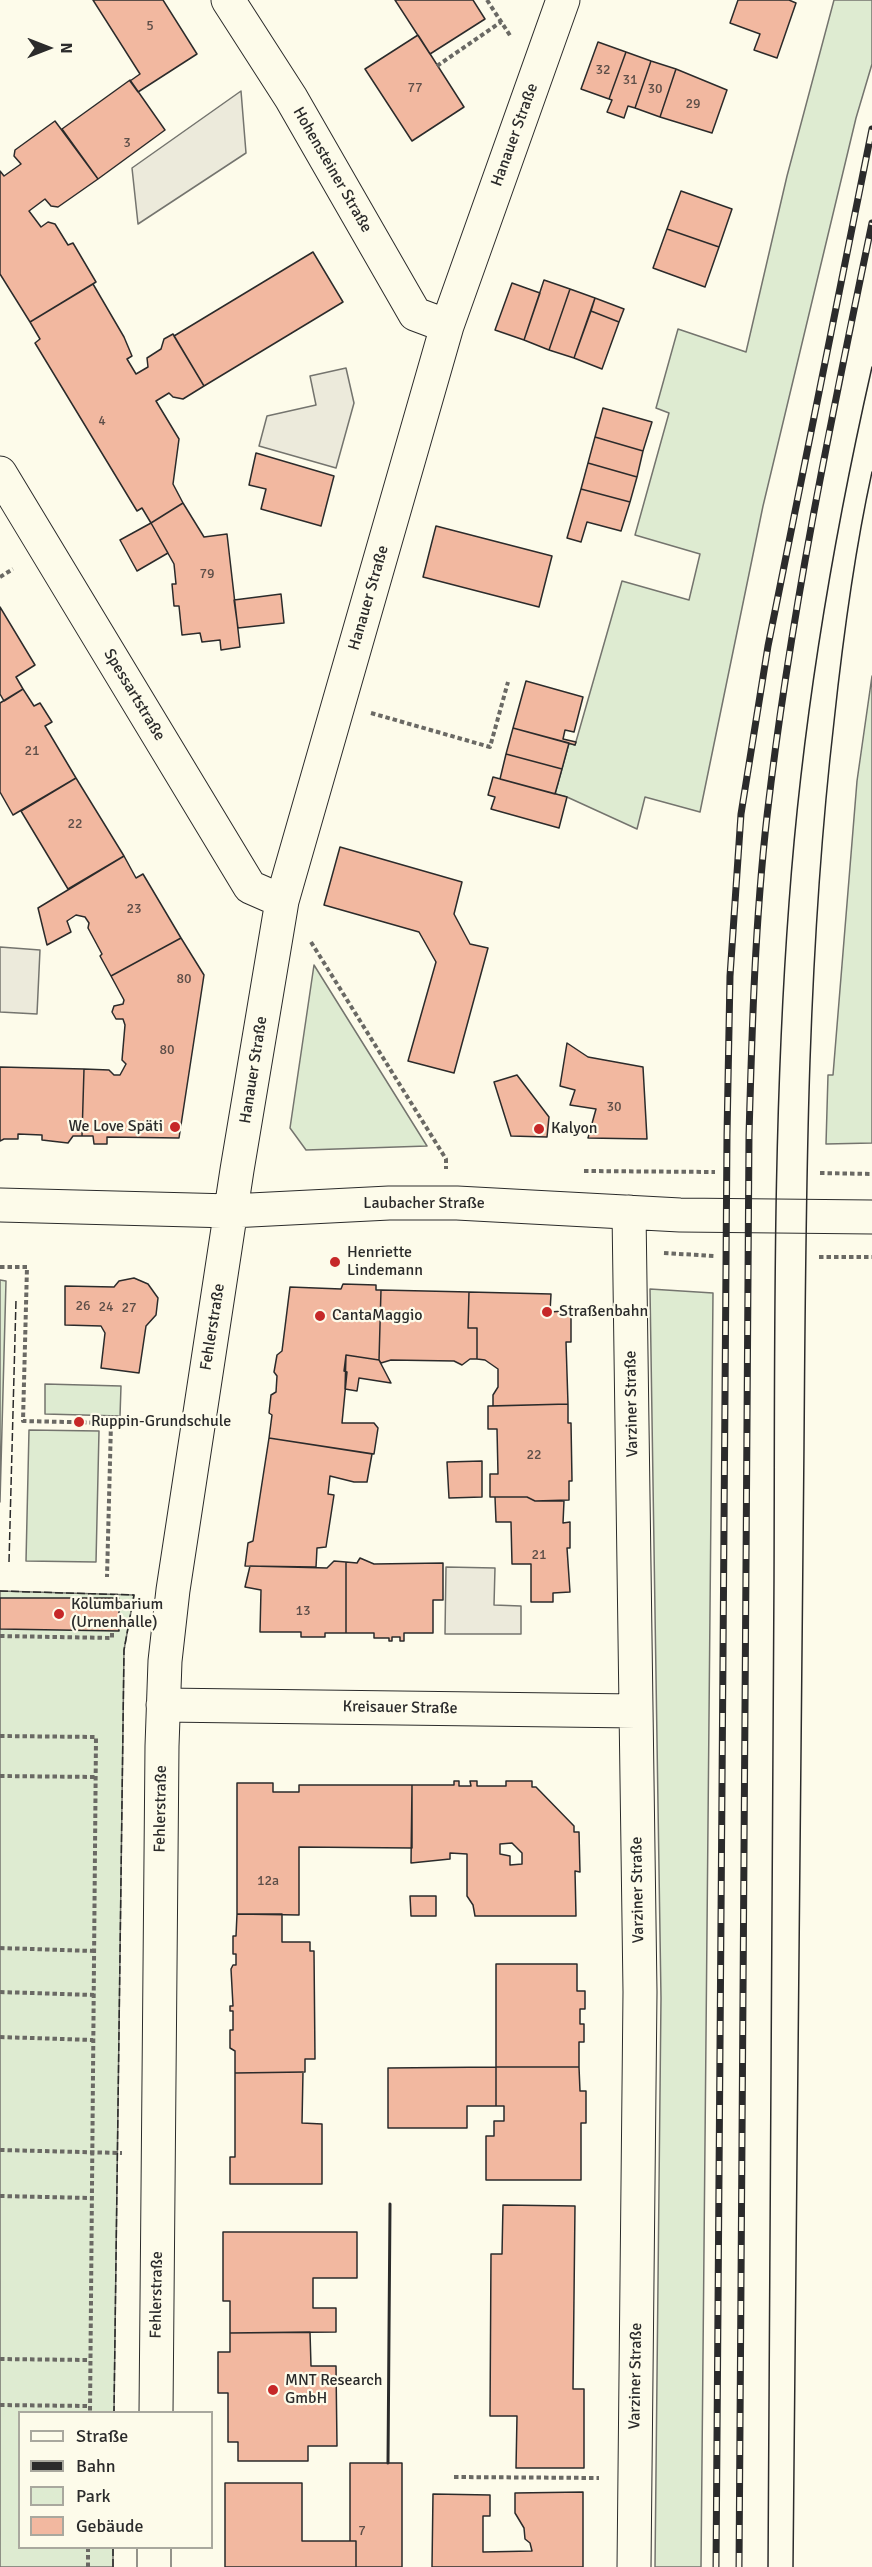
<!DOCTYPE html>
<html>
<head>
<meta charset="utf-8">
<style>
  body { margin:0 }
  #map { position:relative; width:872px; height:2567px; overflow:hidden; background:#fdfbea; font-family:Signika,sans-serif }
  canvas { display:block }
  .legend { position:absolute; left:18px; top:2411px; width:195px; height:138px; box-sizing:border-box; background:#fdfbea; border:2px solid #a9a89e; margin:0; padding:8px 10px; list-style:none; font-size:18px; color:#2b2b2b }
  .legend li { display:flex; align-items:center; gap:12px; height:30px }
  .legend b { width:30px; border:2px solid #a9a89e }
  .north { position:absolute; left:18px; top:18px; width:60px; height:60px; -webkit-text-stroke:4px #fdfbea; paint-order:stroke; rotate:90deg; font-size:16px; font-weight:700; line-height:24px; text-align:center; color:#2b2b2b }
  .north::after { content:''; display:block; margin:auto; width:21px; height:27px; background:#2b2b2b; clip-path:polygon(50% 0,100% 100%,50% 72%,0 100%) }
</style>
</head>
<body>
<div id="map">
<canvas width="872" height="2567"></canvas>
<ul class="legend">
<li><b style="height:8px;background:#fdfbea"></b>Straße</li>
<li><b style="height:8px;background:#2b2b2b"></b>Bahn</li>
<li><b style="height:16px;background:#deebd1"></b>Park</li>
<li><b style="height:16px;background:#f2b8a0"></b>Gebäude</li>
</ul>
<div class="north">N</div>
</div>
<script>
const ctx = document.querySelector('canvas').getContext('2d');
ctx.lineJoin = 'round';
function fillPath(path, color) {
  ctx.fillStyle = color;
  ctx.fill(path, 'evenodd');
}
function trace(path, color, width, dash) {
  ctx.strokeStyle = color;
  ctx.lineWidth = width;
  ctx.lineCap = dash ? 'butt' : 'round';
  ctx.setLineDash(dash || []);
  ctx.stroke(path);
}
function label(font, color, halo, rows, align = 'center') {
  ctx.font = font + ' Signika,sans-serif';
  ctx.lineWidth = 4.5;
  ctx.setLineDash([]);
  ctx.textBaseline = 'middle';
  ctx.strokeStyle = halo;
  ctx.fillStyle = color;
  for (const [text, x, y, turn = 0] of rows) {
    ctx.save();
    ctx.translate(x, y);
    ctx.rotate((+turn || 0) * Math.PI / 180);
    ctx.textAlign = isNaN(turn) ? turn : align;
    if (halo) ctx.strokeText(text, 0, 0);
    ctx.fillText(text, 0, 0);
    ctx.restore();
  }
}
const green = new Path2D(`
  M834,0H872V64L856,118L763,506L700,812L645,797L637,829L567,797L555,794L569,743L575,745L622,581L689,600L700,554L635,535L669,413L656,408L678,329L746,352L787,176Z
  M872,676V1143L826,1144L828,1075H833L857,781Z
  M314,965L427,1146L306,1150L290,1128Z
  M0,1280L6,1281L0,1502Z
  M650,1289L713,1293L701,2567H655L661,1998Z
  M45,1384L121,1386L120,1416L45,1414Z
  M29,1430L99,1431L96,1562L26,1561Z
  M0,1591L134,1595L124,1650L114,2412H20V2548H113V2567H0Z`);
const parking = new Path2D(`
  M241,91L246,153L138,224L132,168Z
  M346,368L354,403L336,468L259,446L267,416L316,405L310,376Z
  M0,947L40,950L37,1014L0,1012Z
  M446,1567L495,1568L494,1605L521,1606V1634H445Z`);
const building = new Path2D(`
  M93,0H163L197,54L138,92L130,81L140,74Z
  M395,0H473L485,19L430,54Z
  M738,0H789L796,3L777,58L754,50L760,34L730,23Z
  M418,35L464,107L412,141L365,69Z
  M598,42L626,52L609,99L581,89Z
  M626,52L651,61L635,108L628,106L624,118L607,112L612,100L609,99Z
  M651,61L676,69L660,117L635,108Z
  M676,69L727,90L712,133L660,117Z
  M130,80L165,130L98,179L62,129Z
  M55,121L98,179L58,207L51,206L45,199L29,211L41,227L48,222L55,224L68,245L73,243L96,282L30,322L0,274V171L4,176L21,164L14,156L15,150Z
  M681,191L732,209L719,247L667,229Z
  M667,229L719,247L705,287L653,268Z
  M313,252L343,302L204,386L174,336Z
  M544,280L570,289L549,350L524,340Z
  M512,283L540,293L524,340L495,330Z
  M93,284L124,337L132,356L127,359L136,374L148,367L147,358L161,349L164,339L173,334L204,386L183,399L173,397L169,393L156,401L179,439L173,484L183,503L151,523L142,508L137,511L35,343L40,339L30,322Z
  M570,289L595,298L574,358L549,350Z
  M595,298L624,309L619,322L591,311Z
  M591,311L619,322L602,369L574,358Z
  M603,408L652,422L643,451L595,437Z
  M595,437L643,451L637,477L588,463Z
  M256,453L334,476L321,526L261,509L266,489L249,485Z
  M588,463L637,477L630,502L581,489Z
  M581,489L630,502L621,531L587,522L581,542L567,538Z
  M183,503L204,537L227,534L240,647L221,650L220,640L202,642L200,633L182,635L179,606H174L172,584H176L174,564L151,523Z
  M151,523L168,553L137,571L120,540Z
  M436,526L552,556L539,607L423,577Z
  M281,594L284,623L238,628L234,600Z
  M0,607L35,665L16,677L23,689L4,701L0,694Z
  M526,681L583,697L574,732L565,730L563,739L576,742L575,745L513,728Z
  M23,689L34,706L40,703L52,722L45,726L76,778L13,815L0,792V703Z
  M513,728L569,743L562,769L506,754Z
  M506,754L562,769L555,794L500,779Z
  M493,777L567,797L559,828L491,809L495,797L488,795Z
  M76,778L124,856L68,889L21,811Z
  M340,847L462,882L454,914L470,944L488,948L454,1073L408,1061L436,962L419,932L324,905Z
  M124,856L136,878L143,874L181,938L111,976L100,956L102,954L88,928L89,923L85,917L76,915L67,921L71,932L47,945L38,908Z
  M181,938L204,975L179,1138L107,1137V1144H94L93,1136H82L84,1069L109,1070L114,1075H120L126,1064L122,1060L125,1025L123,1019H116L112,1012L114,1006L123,1004L124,1000L111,976Z
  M567,1043L588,1057L643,1067L647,1139L588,1138L596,1109L570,1105L575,1090L560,1086Z
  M0,1067L84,1069L82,1136H73L68,1143L42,1140V1135L18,1134V1139H4L0,1141Z
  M517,1075L549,1117L547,1137L511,1136L494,1082Z
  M134,1278L148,1284L158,1298L156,1315L146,1326L139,1373L101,1368L105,1333L101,1326L65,1325V1286L114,1287L119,1281Z
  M343,1284L376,1285V1290H381L379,1360L346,1355L344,1371L347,1372L342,1423H374L378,1428L374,1454L269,1438L272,1415L269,1413L271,1395L276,1392L277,1376L274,1372L277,1355L282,1351L290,1287L341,1289Z
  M381,1290L469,1292L468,1328H477V1359H470L462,1365L454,1361L391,1360L381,1363L379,1360Z
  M469,1292L551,1294L550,1312L564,1311L571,1318V1342H566L568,1404L493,1406V1395L498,1387V1369L485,1360L477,1359V1328H468Z
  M346,1355L379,1360L391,1383L359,1378L357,1391L345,1389Z
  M568,1404V1423H571L572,1481H569V1500L535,1501L527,1497H490V1474H498L497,1429H488V1406Z
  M269,1438L372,1454L367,1482H354L330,1476L328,1494L334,1495L326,1547L317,1548L316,1567L245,1566L248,1543L253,1541Z
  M482,1461V1497L449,1498L447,1462Z
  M495,1497H527L535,1501H564L563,1523L570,1522V1548H567L570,1592L553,1593V1602H531V1564H512L511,1522H496Z
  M360,1558L374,1564L443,1563V1600H433V1633H404V1641H400V1637H392V1641H389V1638H374V1633H346V1562L357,1563Z
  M334,1561L346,1562V1633H325V1637H301V1632H260L261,1590L245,1587L250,1566L327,1568Z
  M0,1598H119V1631L0,1629Z
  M454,1781H459V1786H471L470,1781H477V1786H506V1781H532V1787H536L574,1826V1832H579L580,1872L575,1871L576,1916H475L473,1905L467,1896V1854L450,1853V1859L411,1863L412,1785H454ZM512,1843L522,1853V1864L510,1865V1856L500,1854V1844Z
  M237,1783H273V1792H299V1785H412V1848L299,1847V1915L237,1914Z
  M410,1896H436V1916H411Z
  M237,1914H282V1942H310V1951H314L315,2059H305V2072L235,2073V2051L230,2048V2030H233V2011H230V2006H233L231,1969L233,1965H236V1954H233V1936H236Z
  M496,1964H577V1991H585V2009H580V2024H584V2042H579V2067H496Z
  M496,2067H579L580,2091H586V2123H581V2180H486V2136H494V2121H504V2106H496Z
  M496,2067V2106H467V2128H388V2068Z
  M303,2072L302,2123L322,2124V2184H230V2157H235V2073Z
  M503,2205L575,2206L573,2389H584V2468H516L517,2416H490L491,2254H502Z
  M223,2232H357V2278H313V2308H336V2332L230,2333V2301H223Z
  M310,2332L311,2366H336L337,2446H308V2461H238V2442H228V2393H218V2352H230V2333Z
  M350,2463H402V2567H356V2541H350Z
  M225,2483H302V2541H356V2567H225Z
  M583,2492V2567H432L433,2494L490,2495V2516H483V2552L532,2551L530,2543L525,2539L524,2528L515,2513V2493Z`);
const path = new Path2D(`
  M487,0L511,37
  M437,66L501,22
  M0,577L13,569
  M371,713L490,747L508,682
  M311,942L446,1159V1169
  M584,1171L715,1172
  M820,1173L872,1174
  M664,1253L714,1256
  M819,1257H872
  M0,1267H27L23,1421L111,1423L107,1577
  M0,1636L112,1638V1631
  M0,1736L96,1737L90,2412
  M0,1776L96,1777
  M0,1948L94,1951
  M0,1992L94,1995
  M0,2037L93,2040
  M0,2150L122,2153
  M0,2196L92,2198
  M0,2359L90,2360
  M0,2405L90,2406
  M454,2477L599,2478
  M88,2567V2548`);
const minor = new Path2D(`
  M228,0L291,98L415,314L447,326
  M0,473L250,887L282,901
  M0,1205L231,1211L389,1203H457L680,1215L872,1217
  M629,1212L640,1992L634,2567
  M163,1705L636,1711
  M156,2412L162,1746L165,1661L173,1590L237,1170L282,901L447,326L563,0
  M154,2567V2548`);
const tram = new Path2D(`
  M768,2567C770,2238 772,1909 774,1580C775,1355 772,1128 789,903C802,723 832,543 872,367
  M793,2567C797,2194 800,1821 804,1449C806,1206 806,963 834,722C843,638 854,554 872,472`);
const rail = new Path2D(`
  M716,2567L727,1135L730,976L741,814L768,646L872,129
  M739,2567L749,1135C752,1028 755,922 767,816C790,616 831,420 872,223`);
const fence = new Path2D(`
  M9,1562L16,1300
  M0,1591L134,1595L124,1650L114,2412
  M113,2567V2548`);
const wall = new Path2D(`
  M388,2463L390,2204`);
const markers = [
  [175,1127,6,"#c62828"],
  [539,1129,6,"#c62828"],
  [335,1262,6,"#c62828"],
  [547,1312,6,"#c62828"],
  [320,1316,6,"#c62828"],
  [79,1422,6,"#c62828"],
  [59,1614,6,"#c62828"],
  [273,2390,6,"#c62828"]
];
const numberNames = [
  ["5",150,26],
  ["32",603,70],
  ["31",630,80],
  ["77",415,88],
  ["30",655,89],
  ["29",693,104],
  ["3",127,143],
  ["4",102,421],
  ["79",207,574],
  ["21",32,751],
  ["22",75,824],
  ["23",134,909],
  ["80",184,979],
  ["80",167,1050],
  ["30",614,1107],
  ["26",83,1306],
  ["24",106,1307],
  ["27",129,1308],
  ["22",534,1455],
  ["21",539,1555],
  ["13",303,1611],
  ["12a",268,1881],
  ["7",362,2531]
];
const streetNames = [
  ["Hanauer Straße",515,135,-70],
  ["Hohensteiner Straße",332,170,60],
  ["Hanauer Straße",369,598,-74],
  ["Spessartstraße",134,695,59],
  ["Hanauer Straße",254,1070,-81],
  ["Laubacher Straße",424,1204],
  ["Fehlerstraße",213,1327,-81],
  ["Varziner Straße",632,1404,-91],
  ["Kreisauer Straße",400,1708,1],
  ["Fehlerstraße",161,1809,-89],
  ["Varziner Straße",638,1890,-91],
  ["Fehlerstraße",157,2295,-89],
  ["Varziner Straße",636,2376,-89]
];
const poiNames = [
  ["We Love Späti",163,1127,"right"],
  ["Kalyon",551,1129],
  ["Henriette",347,1253],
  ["Lindemann",347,1271],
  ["Straßenbahn",559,1312],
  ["CantaMaggio",332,1316],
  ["Ruppin-Grundschule",91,1422],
  ["Kolumbarium",71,1605],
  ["(Urnenhalle)",71,1623],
  ["MNT Research",285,2381],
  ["GmbH",285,2399]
];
fillPath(green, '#deebd1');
trace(green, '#74746e', 1.5);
fillPath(parking, '#eceadb');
trace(parking, '#74746e', 1.5);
fillPath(building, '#f2b8a0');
trace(building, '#2b2b2b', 1.5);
trace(minor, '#2b2b2b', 35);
trace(path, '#6a6964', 4, [4.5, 3]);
trace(minor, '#fdfbea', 33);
trace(tram, '#2b2b2b', 1.5);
trace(rail, '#2b2b2b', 7);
trace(rail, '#fdfbea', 4.5, [14]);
trace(fence, '#2b2b2b', 1.5, [8, 3]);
trace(wall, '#2b2b2b', 3);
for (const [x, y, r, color] of markers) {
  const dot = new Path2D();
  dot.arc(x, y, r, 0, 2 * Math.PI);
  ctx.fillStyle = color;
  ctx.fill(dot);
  trace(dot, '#fdfbea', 2);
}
label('14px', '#5d4e48', null, numberNames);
label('16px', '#2b2b2b', '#fdfbea', streetNames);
label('16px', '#2b2b2b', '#fdfbea', poiNames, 'left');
</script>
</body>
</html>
